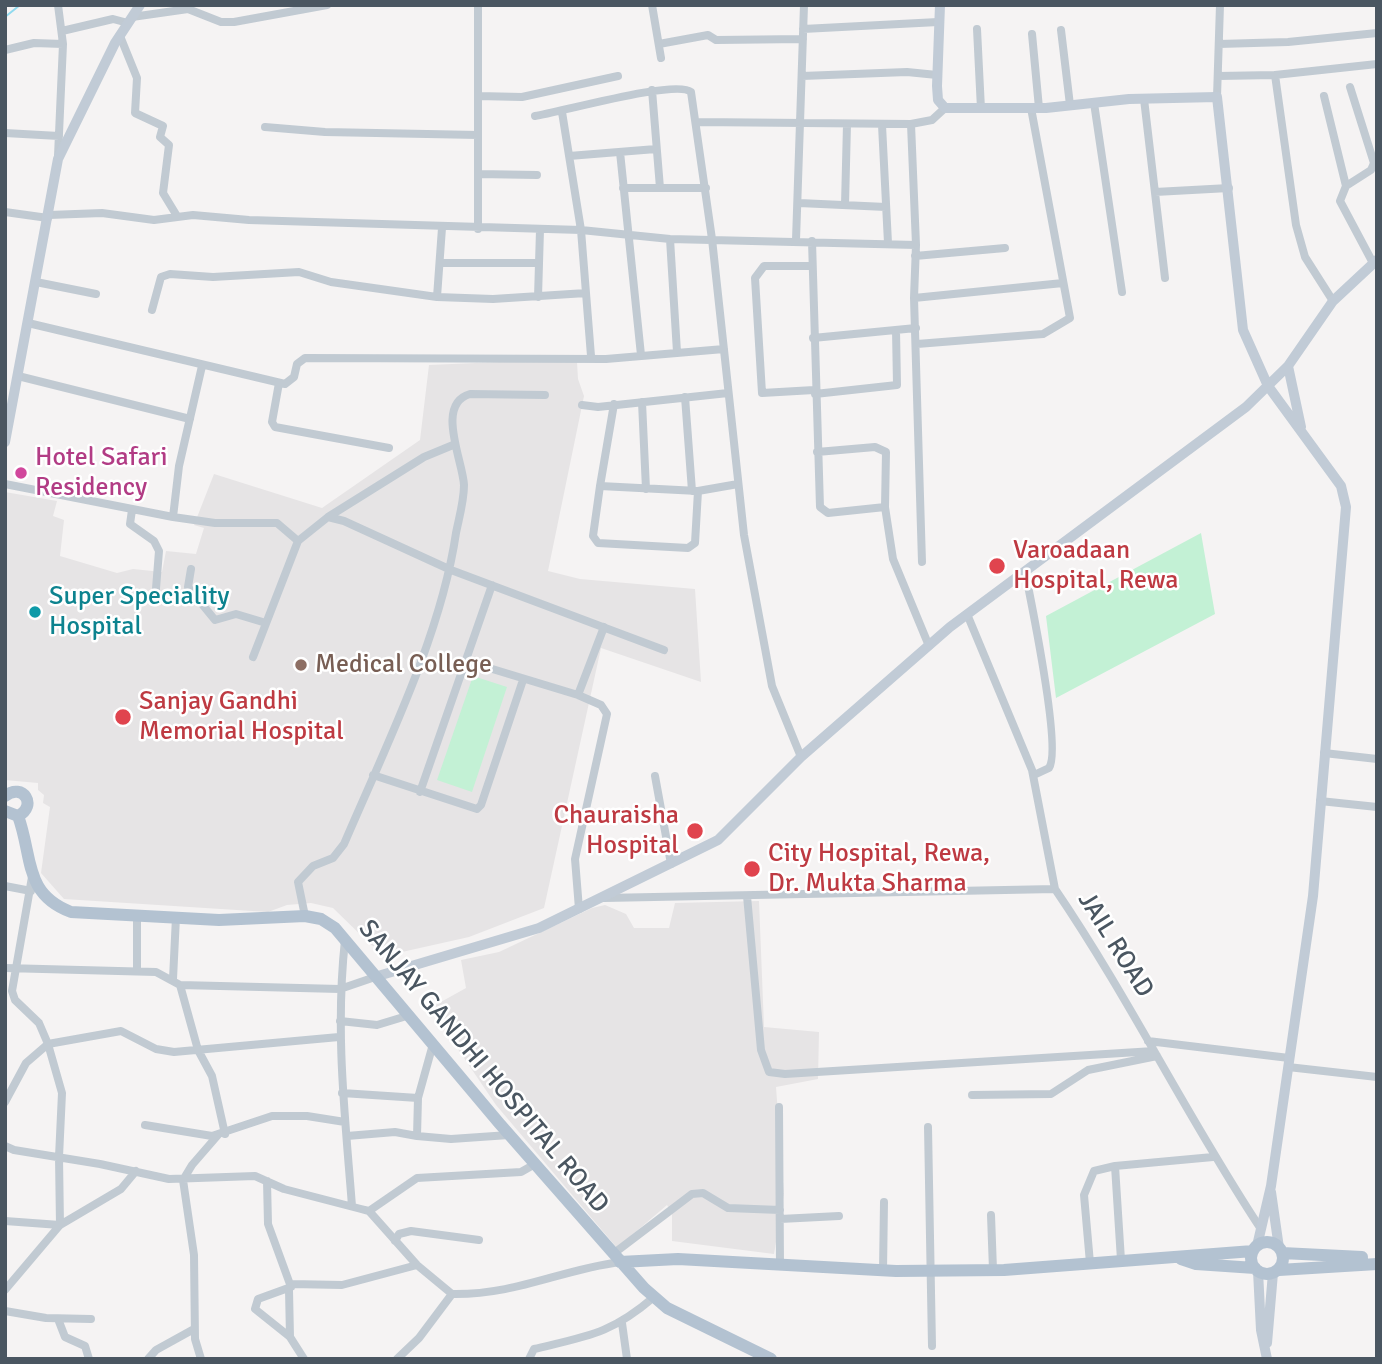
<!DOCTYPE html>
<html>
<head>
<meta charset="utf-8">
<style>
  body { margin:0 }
  #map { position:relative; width:1382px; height:1364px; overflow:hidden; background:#f5f3f3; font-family:Signika,sans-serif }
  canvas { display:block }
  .frame { position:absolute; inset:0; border:7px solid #4a5661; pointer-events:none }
</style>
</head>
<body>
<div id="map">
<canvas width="1382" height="1364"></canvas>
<div class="frame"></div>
</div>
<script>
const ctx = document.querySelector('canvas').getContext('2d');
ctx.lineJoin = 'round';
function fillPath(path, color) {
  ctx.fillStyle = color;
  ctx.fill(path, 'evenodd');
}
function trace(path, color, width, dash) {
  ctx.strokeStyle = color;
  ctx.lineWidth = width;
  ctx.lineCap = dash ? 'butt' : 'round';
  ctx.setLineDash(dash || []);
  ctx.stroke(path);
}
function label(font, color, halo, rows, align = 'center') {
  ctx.font = font + ' Signika,sans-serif';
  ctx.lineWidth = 5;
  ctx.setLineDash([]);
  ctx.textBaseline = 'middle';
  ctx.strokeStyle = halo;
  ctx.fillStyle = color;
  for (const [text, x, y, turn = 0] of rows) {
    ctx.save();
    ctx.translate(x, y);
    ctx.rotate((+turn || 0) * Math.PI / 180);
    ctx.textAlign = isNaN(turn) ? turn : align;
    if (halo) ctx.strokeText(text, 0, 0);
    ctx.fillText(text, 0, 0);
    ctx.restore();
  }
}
const education = new Path2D(`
  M568,359L577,362L578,379L584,396L548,571L580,579L695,589L701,682L601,648L544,908L469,937L393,954L371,945L333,908L311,903L287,905L268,912L64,899L41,873L50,807L43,803L44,795L38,790V783L5,780V492L57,501L53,516L64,520L60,556L117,573L133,569L162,572L166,551L196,554L204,528L194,525L214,474L322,508L420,440L429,365Z
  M759,901L764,1027L819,1032L818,1079L776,1087L784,1194L774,1254L672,1241V1214L667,1205L617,1248L496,1105L430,1008L466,988L461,960L499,952L592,908L605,905L626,914L634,928H669L675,903Z`);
const green = new Path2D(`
  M1201,533L1215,614L1056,698L1046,616Z
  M473,676L507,687L472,792L437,780Z`);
const stream = new Path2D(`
  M5,17L20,5`);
const street = new Path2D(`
  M652,5L661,58
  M132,17L188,9L221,22H234L327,5
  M803,29L938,22
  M977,29L981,109
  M1061,30L1070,105
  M62,31L113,19L128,23
  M1032,34L1039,108
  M120,36L137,78L135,113L163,126L160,137L169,145L163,193L177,216
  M659,44L708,35L716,40L803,39
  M1219,44L1288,42L1377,33
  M5,50L34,43L63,44
  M1275,75L1296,225L1305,257L1333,301
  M802,76L907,72L937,75
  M1218,76L1275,75L1377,64
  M652,90L660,188
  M478,96L522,97L618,76
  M1324,96L1346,186L1340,201L1373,263
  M1217,97L1220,5
  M1144,99L1165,278
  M1094,103L1122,292
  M562,112L581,230L591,356
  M535,116C561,112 677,79 691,92L712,239L744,535L772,686L801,757
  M697,122L911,124L916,245
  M911,124L932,120L945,108
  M882,125L888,243
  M265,127L325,132L478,135
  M5,133L59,136
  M620,152L641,355
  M58,156L63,44L58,5
  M569,156L656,149
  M478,174L537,175
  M1346,186L1371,170L1374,163L1350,87
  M623,188H706
  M1155,192L1229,188
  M799,203L886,207
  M845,205L847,124
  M5,212L48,218
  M49,215L102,213L154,220L193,215L249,220L581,230L670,239L916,245L914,298L922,562
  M478,229V5
  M670,239L677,352
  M796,240L804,5
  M812,241L820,507L828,513L885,507
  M915,256L1005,248
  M440,263H539
  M812,266H764L755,278L762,393L814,390
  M36,282L96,294
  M437,297L493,299L586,293
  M538,297L540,230
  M914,298L1063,283
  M152,310L161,277L170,274L213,277L299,272L331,282L437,297L442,228
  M28,323L285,384L294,377L297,364L305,358L606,359L724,349
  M813,338L916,328
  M917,344L1043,334L1070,318L1031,108
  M18,376L190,419
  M279,383L272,422L275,427L389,448
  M815,394L897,385L896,330
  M685,397L692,491
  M642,402L646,489
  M614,404L600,486L698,491L738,484
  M582,405L598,407L728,393
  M817,452L875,447L886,452L885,507L893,559L929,646
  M5,484L173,517L215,523H277L298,541
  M600,486L593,536L598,543L688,548L695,543L698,491
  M132,510L130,524L154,541L159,551L155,601
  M173,517L179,466L202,366
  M328,517L424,457L453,445
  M191,569L188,587L215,620L236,614L266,623
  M1025,571C1031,601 1062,750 1049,768L1034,775
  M967,614L1032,770L1055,889
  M253,657L298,541L328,517L344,521L451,570L664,650
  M466,661L578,695L604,627
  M578,695L601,705L607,714L575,859L579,909
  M1324,753L1377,759
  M373,775L477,809L481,805L523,680
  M655,776L671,864
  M420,792L492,585
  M1320,801L1377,807
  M32,877L12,991L15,1000L39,1023L48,1044L121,1031L156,1049L174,1052L339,1037
  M5,886L31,891
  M747,896L761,1050L769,1072L785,1074L1154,1051
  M604,898L1055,889C1130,999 1188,1119 1261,1229
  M305,916L298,882L313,866L333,858L344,844C385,748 441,636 456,533C459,518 464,501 464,485C463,461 435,404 470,394L545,395
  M345,940C335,1032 345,1115 352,1206
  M5,968L156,972L180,985L340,989L378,976
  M137,971V915
  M173,979L176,917
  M180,985L198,1050L212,1076L225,1134
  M340,1021L377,1025L410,1015
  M1148,1041L1289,1058
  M1288,1067L1377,1077
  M342,1093L418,1098
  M972,1095L1051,1094L1088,1070L1157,1056
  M5,1102L26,1063L48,1044L62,1093L59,1157L60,1225L5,1221
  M779,1107L780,1265
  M145,1125L212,1136L272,1116H307L345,1122
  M928,1127L932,1346
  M347,1136L395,1132L417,1136L418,1098L433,1044
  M417,1136L451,1139L509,1135
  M5,1146L14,1150L100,1164L169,1179L255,1176L284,1189L361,1209L369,1211L417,1265L452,1294C516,1295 560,1270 620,1262
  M267,1181L268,1224L291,1287L258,1299L255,1309L290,1337L304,1359
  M369,1211L417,1178L521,1172L535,1164
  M991,1215L993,1270
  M780,1219L839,1216
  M395,1241L399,1234L411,1231L479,1240
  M613,1254L692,1194L703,1193L728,1208L780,1210
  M1121,1260L1115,1166L1213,1157
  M1090,1263L1084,1195L1094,1171L1115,1166
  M883,1271L884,1202
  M291,1284L342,1285L417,1265
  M5,1290L60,1225L121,1189L136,1171
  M289,1290L290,1337
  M5,1311L46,1318L91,1319
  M58,1319L65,1337L85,1346L89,1359
  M622,1323L627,1359
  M148,1359L156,1350L194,1329
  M201,1359L195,1339L194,1255L183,1180L192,1165L218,1135
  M397,1359L419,1338L452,1294
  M529,1359L534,1349C588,1336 611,1334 654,1297`);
const secondary = new Path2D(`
  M940,5L937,86L938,100L945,108H1046L1129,99L1217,97L1243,330L1268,386L1341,486L1346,507L1313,896L1271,1186L1257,1246
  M1288,366L1301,427
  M5,442L58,159L115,43L140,5
  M378,976L539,928L718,840L801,757L950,627L1246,407L1288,366L1333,301L1377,260
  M1271,1192L1279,1248
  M1258,1271L1261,1330L1267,1359
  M1267,1343L1273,1273`);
const primary = new Path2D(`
  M5,796C23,782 38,806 18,816L5,811
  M18,816C33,856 23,894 71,912L219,920L305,916L321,919L335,928L499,1123L644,1288L667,1308L771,1359
  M1251 1258a16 16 0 1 1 32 0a16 16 0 1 1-32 0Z
  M1282,1253L1362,1257
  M1181,1259L1196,1264L1255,1268
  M620,1262L678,1259L896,1271L1004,1270L1253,1251
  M1279,1270L1377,1264`);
const markers = [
  [21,473,7,"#d1479c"],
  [997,566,9,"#e0444e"],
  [35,612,7,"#0f9aa8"],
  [301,665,7,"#8d6e63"],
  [123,717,9,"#e0444e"],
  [695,831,9,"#e0444e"],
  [752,869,9,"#e0444e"]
];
const hotelNames = [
  ["Hotel Safari",35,458],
  ["Residency",35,488]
];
const healthNames = [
  ["Varoadaan",1013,551],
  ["Hospital, Rewa",1013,581],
  ["Sanjay Gandhi",139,702],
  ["Memorial Hospital",139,732],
  ["Chauraisha",679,816,"right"],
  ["Hospital",679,846,"right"],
  ["City Hospital, Rewa,",768,854],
  ["Dr. Mukta Sharma",768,884]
];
const cultureNames = [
  ["Super Speciality",49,597],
  ["Hospital",49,627]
];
const educationNames = [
  ["Medical College",315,665]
];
const streetNames = [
  ["JAIL ROAD",1115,945,58],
  ["SANJAY GANDHI HOSPITAL ROAD",483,1067,50]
];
fillPath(education, '#e6e4e5');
fillPath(green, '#c3f1d5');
trace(stream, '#90daee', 2);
trace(street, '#c1cad2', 8);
trace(secondary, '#c1cbd6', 10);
trace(primary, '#b3c2d1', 12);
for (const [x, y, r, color] of markers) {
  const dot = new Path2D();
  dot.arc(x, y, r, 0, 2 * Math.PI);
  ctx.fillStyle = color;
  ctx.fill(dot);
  trace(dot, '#fff', 2.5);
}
label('26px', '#b23c85', '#fff', hotelNames, 'left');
label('26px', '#be3a42', '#fff', healthNames, 'left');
label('26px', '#0d838f', '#fff', cultureNames, 'left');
label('26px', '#785e54', '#fff', educationNames, 'left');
label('26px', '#4a5661', '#fff', streetNames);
</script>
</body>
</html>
